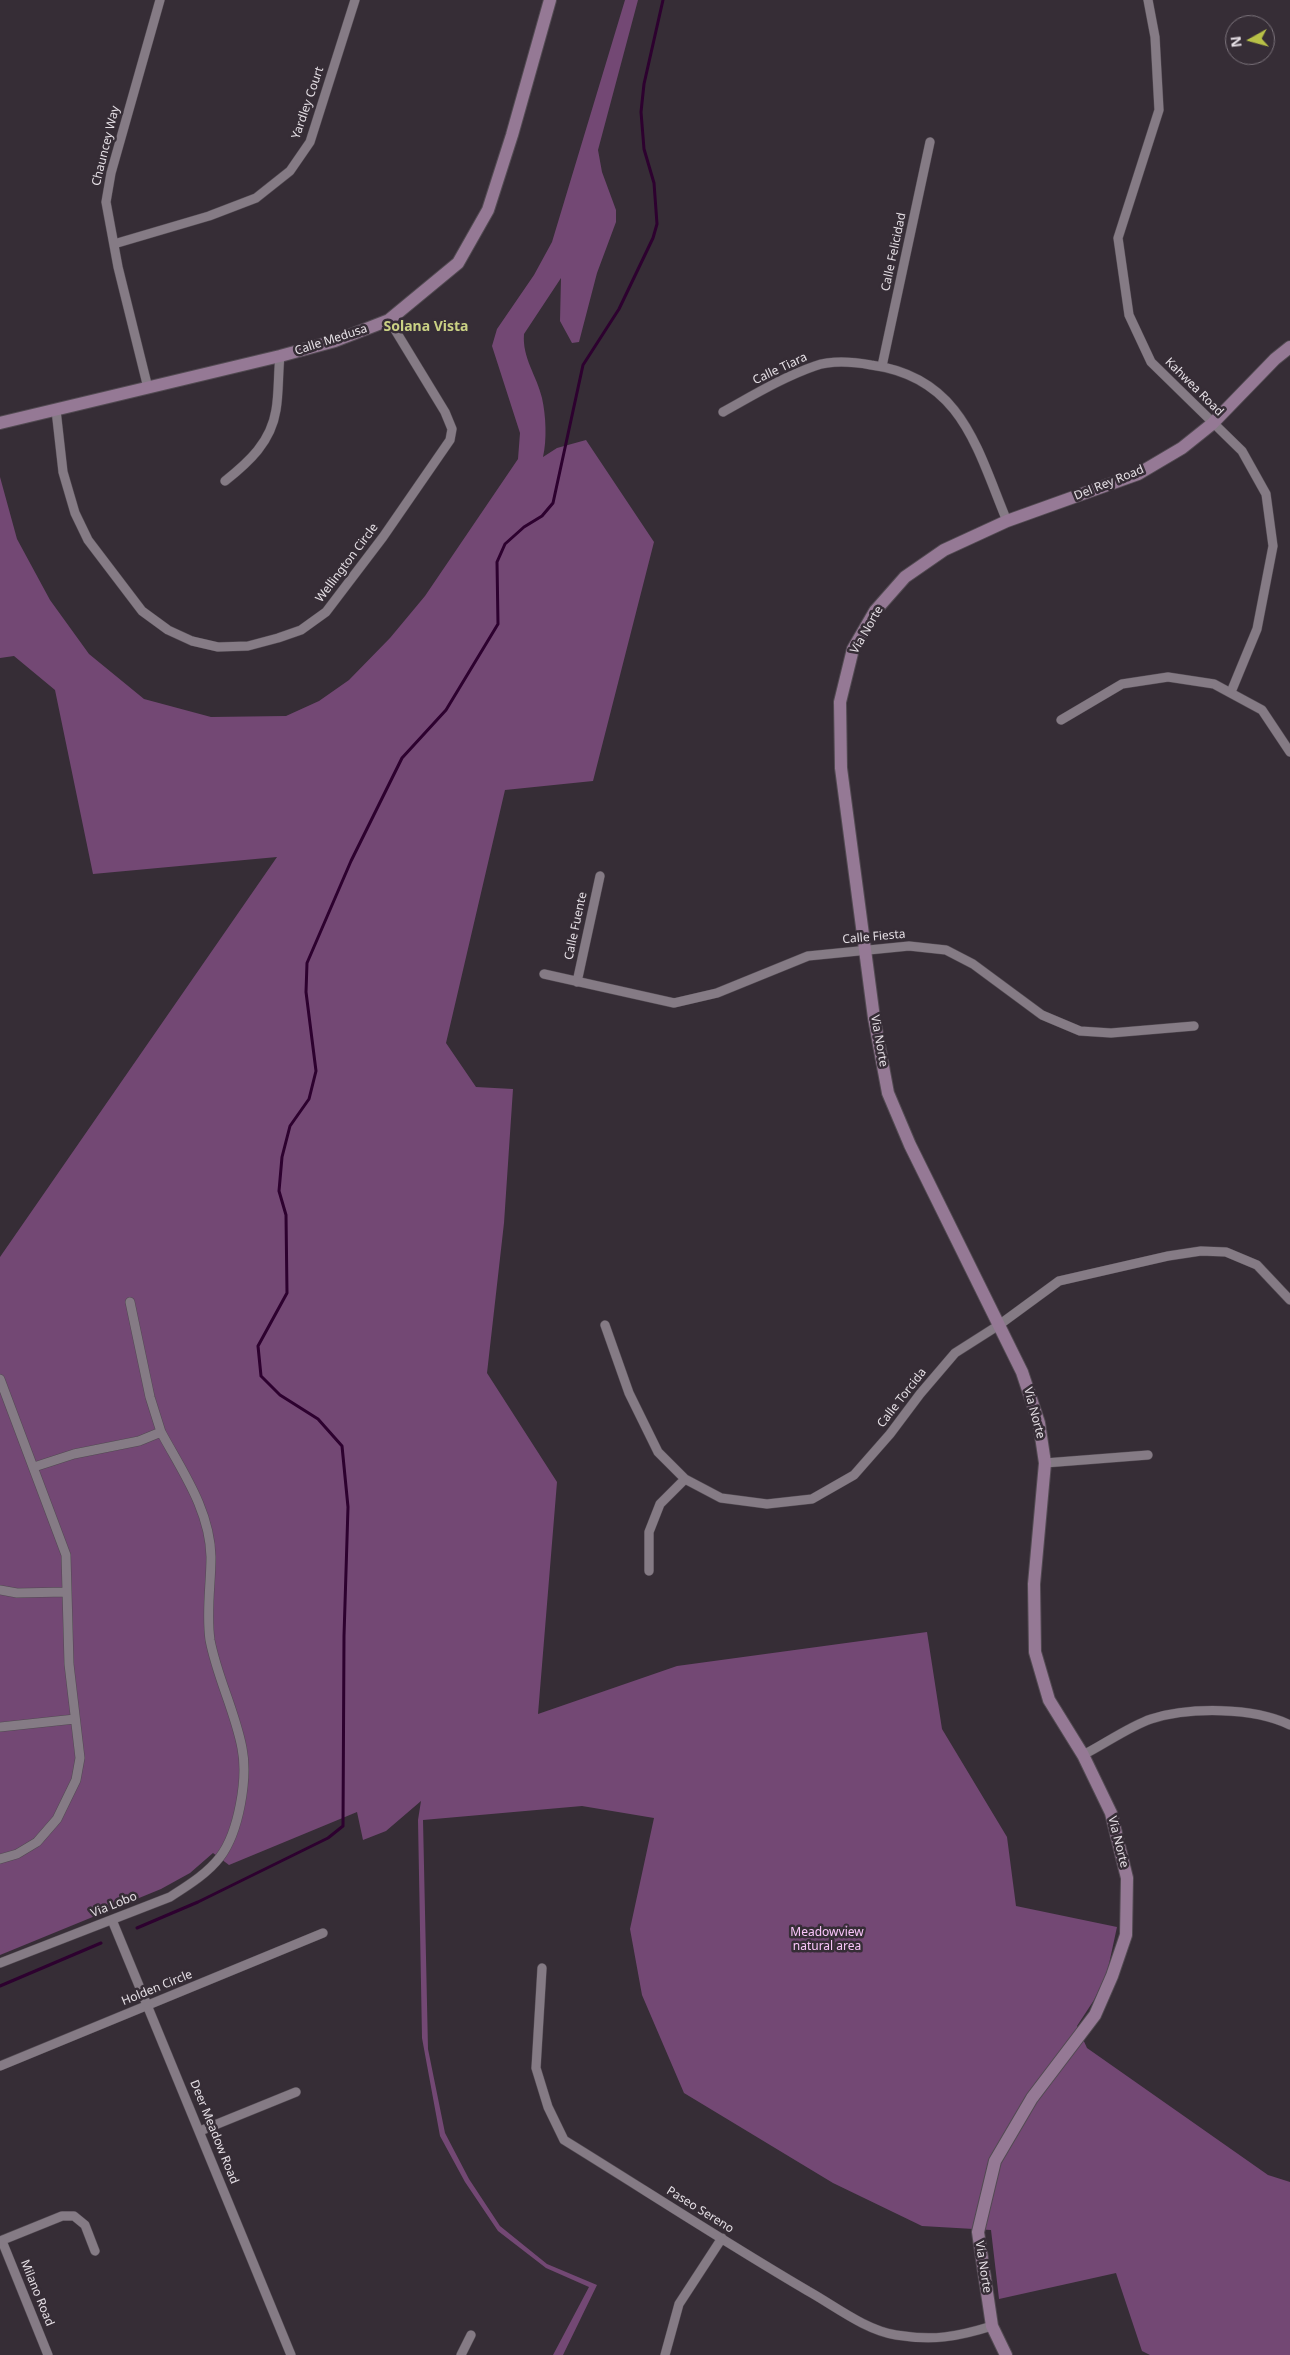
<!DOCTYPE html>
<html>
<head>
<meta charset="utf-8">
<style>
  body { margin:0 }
  #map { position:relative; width:1290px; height:2355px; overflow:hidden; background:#362d36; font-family:"Noto Sans",sans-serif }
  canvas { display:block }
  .north { position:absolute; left:1225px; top:15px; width:50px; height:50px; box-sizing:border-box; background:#362d36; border:1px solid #7c747c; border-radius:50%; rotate:263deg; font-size:14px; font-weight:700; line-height:20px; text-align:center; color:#e5dfe5 }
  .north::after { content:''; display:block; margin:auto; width:18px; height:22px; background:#b8c147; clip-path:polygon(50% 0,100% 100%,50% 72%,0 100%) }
</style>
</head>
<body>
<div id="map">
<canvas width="1290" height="2355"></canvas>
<div class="north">N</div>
</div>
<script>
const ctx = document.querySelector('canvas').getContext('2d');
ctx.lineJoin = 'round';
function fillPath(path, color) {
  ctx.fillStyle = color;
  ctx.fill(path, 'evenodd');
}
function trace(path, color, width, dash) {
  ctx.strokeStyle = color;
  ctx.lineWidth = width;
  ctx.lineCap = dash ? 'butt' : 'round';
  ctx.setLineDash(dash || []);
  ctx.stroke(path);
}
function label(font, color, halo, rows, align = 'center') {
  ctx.font = font + ' "Noto Sans",sans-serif';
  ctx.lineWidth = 5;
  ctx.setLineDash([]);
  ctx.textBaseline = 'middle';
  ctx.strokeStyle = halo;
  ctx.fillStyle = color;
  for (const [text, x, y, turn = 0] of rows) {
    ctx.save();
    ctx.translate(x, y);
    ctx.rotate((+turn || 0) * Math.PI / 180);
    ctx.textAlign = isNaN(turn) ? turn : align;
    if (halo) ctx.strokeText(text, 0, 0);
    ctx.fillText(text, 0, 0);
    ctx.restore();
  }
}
const green = new Path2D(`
  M625,0H638L598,150L602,172L616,210V222L597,273L579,342L572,343L560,321L561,278L524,334C522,358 537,376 542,398C546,416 547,440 543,457L557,448L586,440L654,542L593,781L505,790L446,1043L476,1087L513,1089L504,1223L487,1373L557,1482L538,1714L677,1666L927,1632L942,1729L1007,1837L1016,1906L1117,1927L1107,1973L1094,2000L1077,2026L1087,2048L1268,2175L1290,2182V2355H1150L1142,2351L1116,2273L999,2299L991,2230L922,2226L833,2183L684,2093L642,1995L630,1929L654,1818L582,1806L423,1820L428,2049L445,2133L469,2179L500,2226L547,2264L597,2285L563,2355H553L589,2287L546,2268L498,2231L465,2182L440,2136L422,2038L418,1820L421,1801L386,1831L363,1840L357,1812L229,1865L213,1853L190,1873L161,1889L0,1955V1257L277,857L93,874L55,690L14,656L0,658V477L17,539L50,600L89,654L144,699L211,717L286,716L319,701L349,680L390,638L425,596L518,459L520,433L492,346L497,329L534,275L552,242Z`);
const stream = new Path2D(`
  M137,1928L198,1902L328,1838L343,1826L344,1636L348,1507L342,1446L318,1419L280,1395L261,1376L258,1346L287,1293L286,1215L279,1191L282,1157L290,1126L309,1099L316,1071L306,992L307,963L351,861L402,758L446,710L498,624L497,562L505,544L524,527L542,516L553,503L583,365L619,309L653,238L657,224L654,183L644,149L641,112L644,84L663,0
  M0,1986L101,1943`);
const street = new Path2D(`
  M1148,0L1155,37L1159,110L1118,238L1129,315L1151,362L1242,451L1266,494L1273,546L1257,629L1231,692
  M114,244L209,216L256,198L290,171L310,142L355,0
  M882,366L930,142
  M148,388L118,267L106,202L111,173L160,0
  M56,410L63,472L75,513L88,540L142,611L168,630L192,641L218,647L248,646L278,638L301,630L326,612L383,537L450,440L452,429L445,412L389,320
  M723,412C752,396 783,377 815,366C832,360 854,362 871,365C962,377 977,449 1007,521
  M225,481C249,462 271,442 276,410C279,393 278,373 280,356
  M1061,720L1122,684L1168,677L1214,684L1262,710L1290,752
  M544,974L674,1003L717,993L808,956L909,946L946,950L973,964L1042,1015L1080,1031L1111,1033L1194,1026
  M577,982L600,876
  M605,1325L629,1393L658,1452L685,1479L721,1498L767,1504L812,1499L854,1475L890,1434L920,1394L955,1353L999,1325L1059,1281L1168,1256L1201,1251L1226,1252L1257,1265L1290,1300
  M0,1379L66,1555L69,1664L80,1758L76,1780L57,1819L37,1842L17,1854L0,1859
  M1045,1463L1148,1455
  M34,1467L74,1454L139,1441L161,1432L150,1397L130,1302
  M649,1571V1532L660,1504L685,1479
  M0,1590L17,1593L66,1592
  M0,1727L75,1719
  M1083,1755C1103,1745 1130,1726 1151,1719C1189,1707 1254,1707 1290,1725
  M112,1920L291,2355
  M0,1963L170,1897C187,1886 207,1874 220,1857C239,1832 248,1778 242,1748C235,1711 217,1677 210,1640C206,1612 211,1584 211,1557C210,1510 182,1471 161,1432
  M542,1968L536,2068L548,2107L564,2140C645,2190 726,2243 808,2291C835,2306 865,2330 896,2335C933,2341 957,2337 992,2326
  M0,2066L323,1933
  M200,2131L296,2092
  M0,2241L62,2216H74L85,2225L95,2251
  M2,2241L48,2355
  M461,2355L471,2335
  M665,2355L679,2304L722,2238`);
const secondary = new Path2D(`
  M0,423L280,356L335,341L389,320L458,263L488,210L512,135L550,0
  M1006,2355L992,2326L978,2232L995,2161L1032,2098L1095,2015L1112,1976L1126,1935L1127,1878L1111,1813L1083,1755L1049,1700L1035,1652L1034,1584L1045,1463L1039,1423L1022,1372L910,1145L888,1093L874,1018L841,768L840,702L853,649L875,611L905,577L944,550L1007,521L1138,474L1182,448L1212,424L1275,359L1290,347`);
const streetNames = [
  ["Yardley Court",308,103,-71],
  ["Chauncey Way",106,146,-76],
  ["Calle Felicidad",894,252,-78],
  ["Calle Medusa",331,340,-18],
  ["Calle Tiara",780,369,-25],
  ["Kahwea Road",1194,387,45],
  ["Del Rey Road",1109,483,-22],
  ["Wellington Circle",347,563,-53],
  ["Via Norte",867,630,-60],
  ["Calle Fuente",576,926,-78],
  ["Calle Fiesta",874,937,-5],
  ["Via Norte",879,1041,80],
  ["Calle Torcida",902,1398,-52],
  ["Via Norte",1034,1413,75],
  ["Via Norte",1118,1842,76],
  ["Via Lobo",114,1905,-22],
  ["Holden Circle",157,1988,-22],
  ["Deer Meadow Road",214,2132,68],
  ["Paseo Sereno",700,2210,32],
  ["Via Norte",983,2267,81],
  ["Milano Road",37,2293,68]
];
const parkNames = [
  ["Meadowview",827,1933],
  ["natural area",827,1947]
];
const neighbourhoodNames = [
  ["Solana Vista",426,327]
];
fillPath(green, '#734874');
trace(stream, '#2d012f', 3);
trace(street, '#524a52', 10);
trace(secondary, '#524a52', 14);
trace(street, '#857b85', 9);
trace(secondary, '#957995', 12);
label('12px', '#e5dfe5', '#362d36', streetNames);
label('12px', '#fac6fa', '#362d36', parkNames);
label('bold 14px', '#cad184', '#362d36', neighbourhoodNames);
</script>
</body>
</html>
